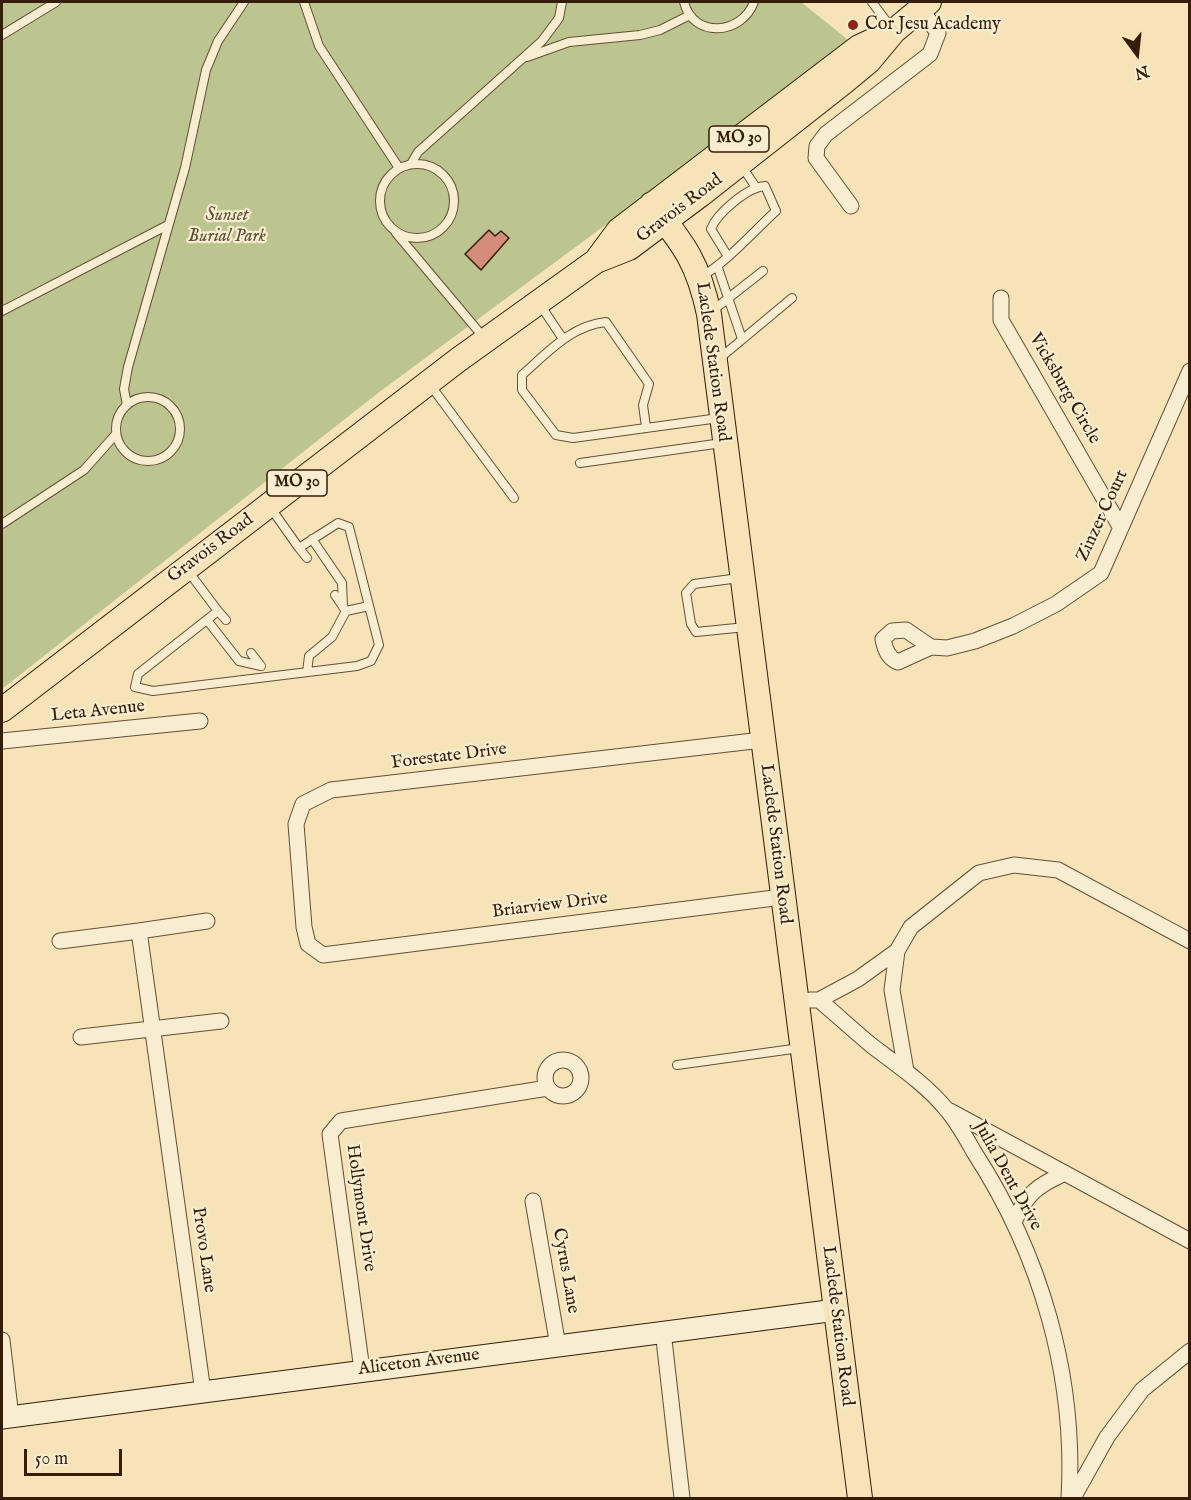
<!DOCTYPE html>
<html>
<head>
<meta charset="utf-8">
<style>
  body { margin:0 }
  #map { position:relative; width:1191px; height:1500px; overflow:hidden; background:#f6e3b8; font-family:"IM FELL English",serif }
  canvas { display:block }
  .frame { position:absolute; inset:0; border:3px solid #341e0a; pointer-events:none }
  .north { position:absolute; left:1107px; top:24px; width:60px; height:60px; -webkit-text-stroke:4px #f9edd1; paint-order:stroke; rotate:165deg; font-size:16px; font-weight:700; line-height:24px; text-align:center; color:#341e0a }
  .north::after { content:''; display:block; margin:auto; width:21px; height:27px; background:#341e0a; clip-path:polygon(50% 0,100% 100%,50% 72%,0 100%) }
  .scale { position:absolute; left:24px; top:1449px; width:98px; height:27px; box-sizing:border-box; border:3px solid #341e0a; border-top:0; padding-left:8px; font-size:18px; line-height:21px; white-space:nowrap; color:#341e0a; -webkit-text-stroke:4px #f9edd1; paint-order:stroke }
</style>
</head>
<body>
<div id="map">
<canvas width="1191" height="1500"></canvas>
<div class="frame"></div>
<div class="north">N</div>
<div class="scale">50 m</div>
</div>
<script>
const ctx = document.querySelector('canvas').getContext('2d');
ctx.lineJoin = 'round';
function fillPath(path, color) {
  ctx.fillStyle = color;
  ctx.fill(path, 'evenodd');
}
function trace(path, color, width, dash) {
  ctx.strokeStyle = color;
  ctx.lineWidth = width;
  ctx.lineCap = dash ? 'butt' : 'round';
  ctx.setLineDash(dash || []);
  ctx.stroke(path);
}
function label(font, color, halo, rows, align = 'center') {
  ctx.font = font + ' "IM FELL English",serif';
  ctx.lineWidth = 4.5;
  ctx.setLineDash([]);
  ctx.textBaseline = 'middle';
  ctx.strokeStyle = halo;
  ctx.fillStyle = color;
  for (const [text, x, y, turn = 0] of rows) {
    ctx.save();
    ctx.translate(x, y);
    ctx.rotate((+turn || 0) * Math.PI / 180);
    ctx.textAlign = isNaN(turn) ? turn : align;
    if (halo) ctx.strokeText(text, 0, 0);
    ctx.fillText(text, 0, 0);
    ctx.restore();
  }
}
const green = new Path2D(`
  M2,2H801L852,43L378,393L2,689Z`);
const building = new Path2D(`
  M489,230L495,236L501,231L509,238L481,270L465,254Z`);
const lane = new Path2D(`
  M304,2L319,46L399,168
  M684,2C693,39 742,35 754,2
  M872,2L892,29
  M2,35L56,2
  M527,57L569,42L640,35L660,30L690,15
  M411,164L418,152L542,41L559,18L562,2
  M380 201a37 37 0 1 1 74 0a37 37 0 1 1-74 0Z
  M741,165L755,186
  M396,233L485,339
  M718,268L742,339
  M702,276C726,263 754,231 776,211L765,186C748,187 717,213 711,229L727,255
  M541,306L563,339
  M2,311L168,225
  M712,311L763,271
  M720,358L792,298
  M431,386L514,498
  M116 429a32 32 0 1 1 64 0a32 32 0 1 1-64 0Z
  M127,405L124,389L128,367L185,168L206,70L218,41L244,2
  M646,427L643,405L649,384L606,322C572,325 547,353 522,375V390L556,435L573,438L719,418
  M580,463L722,443
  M2,524L84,470L116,434
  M312,539L342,583L343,607
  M299,548L307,558
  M188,571L218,611L138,674L135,687L153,691L357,666L371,661L379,645L349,527L338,523L299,548L270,507
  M739,578L694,584L686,593L691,624L696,632L746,627
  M335,595L346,611L369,606
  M218,611L226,620
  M207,620L239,661L261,666
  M251,653L261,666
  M307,672L309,656L332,637L346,611
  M677,1065L800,1048`);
const street = new Path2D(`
  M851,206L816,158L817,146L826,134L930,54L938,33L921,9
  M1001,298V320L1121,528
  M931,647L898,662C888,658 885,649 883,639L892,631L906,630L931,647L947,648L975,641L1013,626L1056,604L1101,573L1190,371
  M762,740L331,790L303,804L296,824L304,927L308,944L323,955L782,897
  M2,741L200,721
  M60,941L139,931
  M897,951L892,990L906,1071
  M810,1000H819L858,979L897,951L911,927L979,873L1014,865L1058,870L1190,941
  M819,1000C837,1015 853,1030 871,1045C897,1065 926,1084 947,1110C958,1123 966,1138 974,1152C1041,1255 1076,1376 1069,1498
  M81,1037L221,1021
  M545 1078a18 18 0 1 1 36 0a18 18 0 1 1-36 0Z
  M950,1111L1190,1241
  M533,1201L558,1346
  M1014,1222C1027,1193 1037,1186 1065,1173
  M663,1331L682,1498
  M2,1340L11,1417
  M362,1370L330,1134L341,1121L548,1088
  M203,1392L139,931L207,921
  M1073,1498L1107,1437L1142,1390L1190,1351`);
const secondary = new Path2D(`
  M2,1418L836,1310`);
const primary = new Path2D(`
  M652,204C684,245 698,262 709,314L860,1498
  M596,261L619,230L859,47L889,33
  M2,710L458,360L596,261L629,248L700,195L845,81L869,61L894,31L929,2`);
const markers = [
  [853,25,6,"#8f2418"]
];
const shields = [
  [739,139,60],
  [297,483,60]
];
const shieldNames = [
  ["MO 30",739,139],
  ["MO 30",297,483]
];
const poiNames = [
  ["Cor Jesu Academy",865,25]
];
const streetNames = [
  ["Gravois Road",680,209,-37],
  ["Laclede Station Road",712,362,82],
  ["Vicksburg Circle",1064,389,60],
  ["Zinzer Court",1103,516,-65],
  ["Gravois Road",211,549,-37],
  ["Leta Avenue",98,712,-6],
  ["Forestate Drive",449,757,-7],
  ["Laclede Station Road",775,844,83],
  ["Briarview Drive",550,906,-7],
  ["Julia Dent Drive",1007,1176,61],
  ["Hollymont Drive",360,1208,82],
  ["Provo Lane",203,1250,82],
  ["Cyrus Lane",565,1271,80],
  ["Laclede Station Road",837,1326,83],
  ["Aliceton Avenue",419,1363,-7]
];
const parkNames = [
  ["Sunset",227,216],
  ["Burial Park",227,237]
];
fillPath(green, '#bcc48f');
fillPath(building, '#d48d7a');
trace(building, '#341e0a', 1.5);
trace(lane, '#644f36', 10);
trace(street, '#644f36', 17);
trace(secondary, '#341e0a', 23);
trace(primary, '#341e0a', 26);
trace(lane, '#f9edd1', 8);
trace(street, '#f9edd1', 15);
trace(secondary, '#f9edd1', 21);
trace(primary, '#f6e3b8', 24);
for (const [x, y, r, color] of markers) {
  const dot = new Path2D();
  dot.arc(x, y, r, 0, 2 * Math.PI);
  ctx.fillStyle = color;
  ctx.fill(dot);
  trace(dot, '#f9edd1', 2);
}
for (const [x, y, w] of shields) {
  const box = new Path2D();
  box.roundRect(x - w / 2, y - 13, w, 26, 4.5);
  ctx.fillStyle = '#f9edd1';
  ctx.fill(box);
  trace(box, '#341e0a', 1.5);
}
label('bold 16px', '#341e0a', null, shieldNames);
label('18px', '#341e0a', '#f9edd1', poiNames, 'left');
label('18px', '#341e0a', '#f9edd1', streetNames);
label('italic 18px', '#5d5032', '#f9edd1', parkNames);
</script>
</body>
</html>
